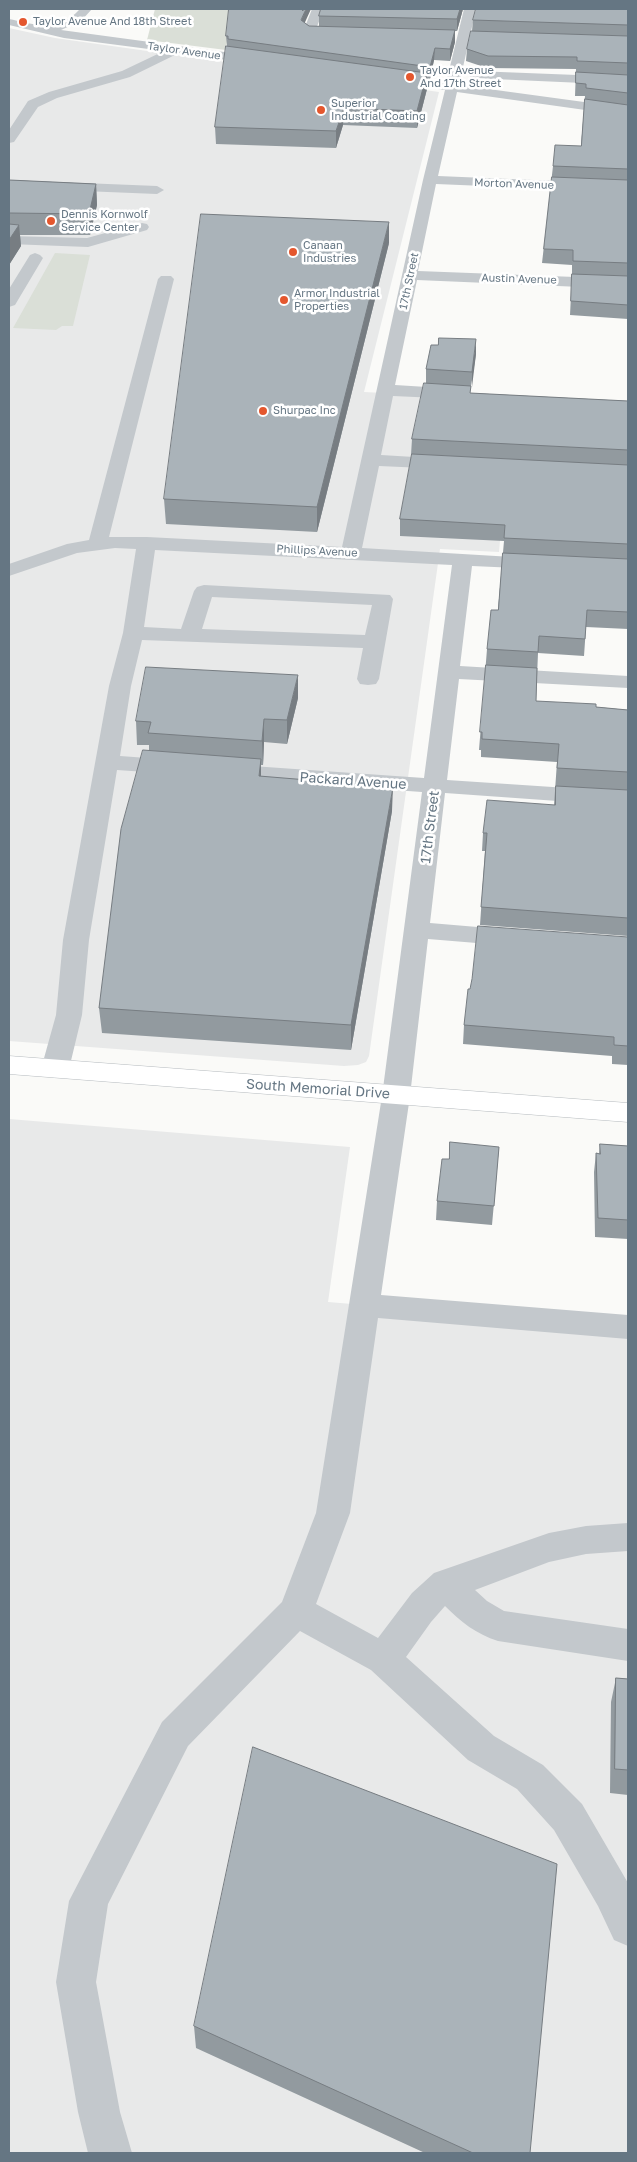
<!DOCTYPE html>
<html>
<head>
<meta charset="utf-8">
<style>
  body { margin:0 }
  #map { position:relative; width:637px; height:2162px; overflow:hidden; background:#fafaf8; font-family:"Golos Text",sans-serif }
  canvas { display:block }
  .frame { position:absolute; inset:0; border:10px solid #657683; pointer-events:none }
</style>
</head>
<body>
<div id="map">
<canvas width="637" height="2162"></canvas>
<div class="frame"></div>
</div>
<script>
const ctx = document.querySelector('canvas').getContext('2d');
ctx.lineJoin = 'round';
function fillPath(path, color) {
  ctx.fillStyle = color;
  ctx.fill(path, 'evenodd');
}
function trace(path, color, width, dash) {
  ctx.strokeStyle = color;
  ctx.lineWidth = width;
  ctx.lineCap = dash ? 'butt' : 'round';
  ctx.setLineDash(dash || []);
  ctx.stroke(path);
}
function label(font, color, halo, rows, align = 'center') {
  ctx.font = font + ' "Golos Text",sans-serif';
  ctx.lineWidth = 5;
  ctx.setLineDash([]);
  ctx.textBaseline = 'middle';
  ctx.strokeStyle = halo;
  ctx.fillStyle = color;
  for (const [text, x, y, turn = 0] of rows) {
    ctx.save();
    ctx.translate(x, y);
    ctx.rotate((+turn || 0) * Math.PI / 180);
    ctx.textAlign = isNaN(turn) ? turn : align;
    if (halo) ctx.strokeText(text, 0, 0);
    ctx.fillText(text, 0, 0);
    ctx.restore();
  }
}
const built = new Path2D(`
  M9,28L55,38L439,92L364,392L628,405L506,474L499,552L440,549L369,1056L366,1062L358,1065L344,1066L9,1041Z
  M9,1119L350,1147L328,1302L628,1327V2153H9Z`);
const green = new Path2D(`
  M155,9H231L226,50L147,40Z
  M55,253L90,255L73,326H62L56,330L13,328Z`);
const minor = new Path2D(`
  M80,9H92L81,21L61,30L261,57L267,61L261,65L179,53L130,77L57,98L38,107L14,142L9,143V130L28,101L49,92L122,71L164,51L64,38L9,25V19C37,25 58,33 80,9Z
  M312,9H324L316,29H340L346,33L344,36L305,34L303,32Z
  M464,9H476L459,85L628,108V116L457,92L438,176L628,184V192L436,184L418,271L628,279V289L417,280L395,385L459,389L465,390L468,394L465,398L459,399L393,396L381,455L447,459L453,460L456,464L453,468L447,469L379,466L362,548L546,559L549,563L546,567L539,569L472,566L460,666L628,676V688L459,679L447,780L628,792V806L445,793L430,923L513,930L522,932L526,938L522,944L513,946L428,939L410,1096L381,1295L628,1315V1339L378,1318L350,1513L316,1604L378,1638L412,1593L434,1573L549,1533L586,1526L628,1523V1551L586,1554L549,1562L475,1590L487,1601L504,1611L628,1629V1661L498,1641C476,1634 461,1622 445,1606L431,1622L406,1657L494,1736L543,1765L582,1804L628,1883V1946L614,1940L598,1906L554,1830L517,1789L468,1760L371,1670L300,1631L188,1746L108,1904L96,1982L120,2112L132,2153H88L78,2112L56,1982L69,1901L162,1722L282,1602L316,1513L382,1096L422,792L223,778L215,776L212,771L215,766L223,764L424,778L452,565L155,550L144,627L181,629L194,591L197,587L204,585L390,595L393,599L379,679L376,684L368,685L360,684L357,679L363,648L142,640L131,686L120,756L175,760L183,762L186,767L183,772L175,774L117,770L89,940L82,1015L69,1069L65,1075L55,1078L45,1075L41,1069L56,1015L63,940L109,686L123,633L136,549L115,548L77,553L9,576V564L67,544L89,540L158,279L161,276H171L174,279L109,537H147L342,547L423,180L445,90L391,83L385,79L391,75L446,83ZM212,597L372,605L365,635L202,629Z
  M475,71L628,77V85L471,78L469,75Z
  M9,180L157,186L164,190L157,194L9,188Z
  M142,223L147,224L149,227L147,230L88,247L9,244V236L87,238Z
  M35,253L40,255L43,258L15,305L9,307V289L30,255Z`);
const major = new Path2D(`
  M9,1056L628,1103V1122L9,1074Z`);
const wall = new Path2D(`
  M321,9H463L457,31H455V42L450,61L434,60L430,79H427V89L417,128L343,125L336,148L216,144L215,127L227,46L226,36L305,23L309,26H319V16Z
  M628,9V319L570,315L572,275V265L542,263L553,166L581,146L585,96H575L576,69L487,68L466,61L467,49L472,31L473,20Z
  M9,180L96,184L97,205L90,235H20L21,246L9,265Z
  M389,243L317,532L166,524L164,499Z
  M476,354L470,393L628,401V629L586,627L584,656L538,653L536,701L628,710V936L480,925L485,851H482L483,833L554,805L557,762L481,757V750H479L487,649L498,610L504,541L400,536V519L412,455H411L412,439L426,383V369Z
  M298,698L287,744L264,742L263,765H261V776L392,811L351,1050L102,1033L99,1008L149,751V745H137L136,721Z
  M628,937V1065L612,1064V1056L463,1044L464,1025L470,989Z
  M600,1144L628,1146V1239L595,1237L594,1172L596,1153L599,1154Z
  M499,1147L492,1225L436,1220L437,1201L449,1159Z
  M616,1678L628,1679V1795L610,1793L611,1702Z
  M194,2026L530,2153H425L196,2048Z`);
const shadedWall = new Path2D(`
  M306,9H311L301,31V20Z
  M460,9H463L457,31V19Z
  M455,30V42L450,61V49Z
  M435,48L434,60L430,79V67Z
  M427,73V89L417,128V111Z
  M344,108L343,125L336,148V131Z
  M96,184L97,205L90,235L89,214Z
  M389,222V243L317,532V507Z
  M19,225L21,246L9,265V240Z
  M476,339V354L472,387V372Z
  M298,675V698L287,744V720Z
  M264,719V742L263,765L262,741Z
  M261,759V783L259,776Z
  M393,787L392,811L351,1050V1025Z`);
const building = new Path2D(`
  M229,9H301L303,11V9H306L301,20L309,26L455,30L450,49L435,48L430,67L228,39V36H226Z
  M321,9H460L457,19L319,16Z
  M476,9H628V25L473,20Z
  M471,31L628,36V63L577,61V57L488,56L467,49Z
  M226,46L427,73L417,111L344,108L336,131L215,127Z
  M576,72L628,75V93L586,88V84L576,83Z
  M585,99L628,105V169L553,166L555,145L581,146Z
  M552,177L628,180V263L573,261V250L544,249Z
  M9,180L96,184L89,214L9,213Z
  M201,214L389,222L317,507L164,499Z
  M9,224L19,225L9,240Z
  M572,274L628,276V305L571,301Z
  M439,338L476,339L472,372L426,369L431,345H438Z
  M424,383L471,386L470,393L628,401V450L412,439Z
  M412,454L628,465V544L504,538L505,525L400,519Z
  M503,553L628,559V612L587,610L585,639L539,636L538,652L487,649L491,610H498Z
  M486,665L537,668L536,701L596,704V707L628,710V772L557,768L559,744L482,739V732H480Z
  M146,667L298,675L287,720L264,719L262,741L148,733L151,722L136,721Z
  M143,750L261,759L259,776L393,787L351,1025L99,1008L121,829Z
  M556,786L628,790V918L481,907L487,833H483L487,800L555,805Z
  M478,926L628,937V1046L614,1045V1037L464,1025L468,989H470L472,979Z
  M450,1142L499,1147L494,1206L437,1201L442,1159H449Z
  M600,1144L628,1146V1220L598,1218L596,1153L600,1154Z
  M616,1678L628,1679V1770L615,1769Z
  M253,1747L557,1864L530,2153H473L194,2026Z`);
const markers = [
  [23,22,5,"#e4572e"],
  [410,77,5,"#e4572e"],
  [321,110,5,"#e4572e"],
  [51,221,5,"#e4572e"],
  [293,252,5,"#e4572e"],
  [284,300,5,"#e4572e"],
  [263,411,5,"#e4572e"]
];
const farPoinames = [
  ["Taylor Avenue And 18th Street",33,22],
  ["Taylor Avenue",420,71],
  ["And 17th Street",420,84],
  ["Superior",331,104],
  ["Industrial Coating",331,117],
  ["Dennis Kornwolf",61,215],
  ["Service Center",61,228],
  ["Canaan",303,246],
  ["Industries",303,259],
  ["Armor Industrial",294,294],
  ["Properties",294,307],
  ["Shurpac Inc",273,411]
];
const farStreetnames = [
  ["Taylor Avenue",184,51,8],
  ["Morton Avenue",514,184,2],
  ["Austin Avenue",519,279,2],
  ["17th Street",409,281,-78],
  ["Phillips Avenue",317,551,3]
];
const streetNames = [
  ["Packard Avenue",353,781,4],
  ["17th Street",430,827,-83],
  ["South Memorial Drive",318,1089,4]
];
fillPath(built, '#e8e9e9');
fillPath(green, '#dadfd7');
trace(major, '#b5babe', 1);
fillPath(minor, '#c3c8cc');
fillPath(major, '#fff');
fillPath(wall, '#929a9f');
fillPath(shadedWall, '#777d82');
fillPath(building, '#aab3b9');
trace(building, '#777d82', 1);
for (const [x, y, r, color] of markers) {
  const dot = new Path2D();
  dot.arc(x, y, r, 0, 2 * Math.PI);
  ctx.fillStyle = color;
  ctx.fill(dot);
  trace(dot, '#fff', 2);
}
label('11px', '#657683', '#fff', farPoinames, 'left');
label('11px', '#657683', '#fff', farStreetnames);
label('14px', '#657683', '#fff', streetNames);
</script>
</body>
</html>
